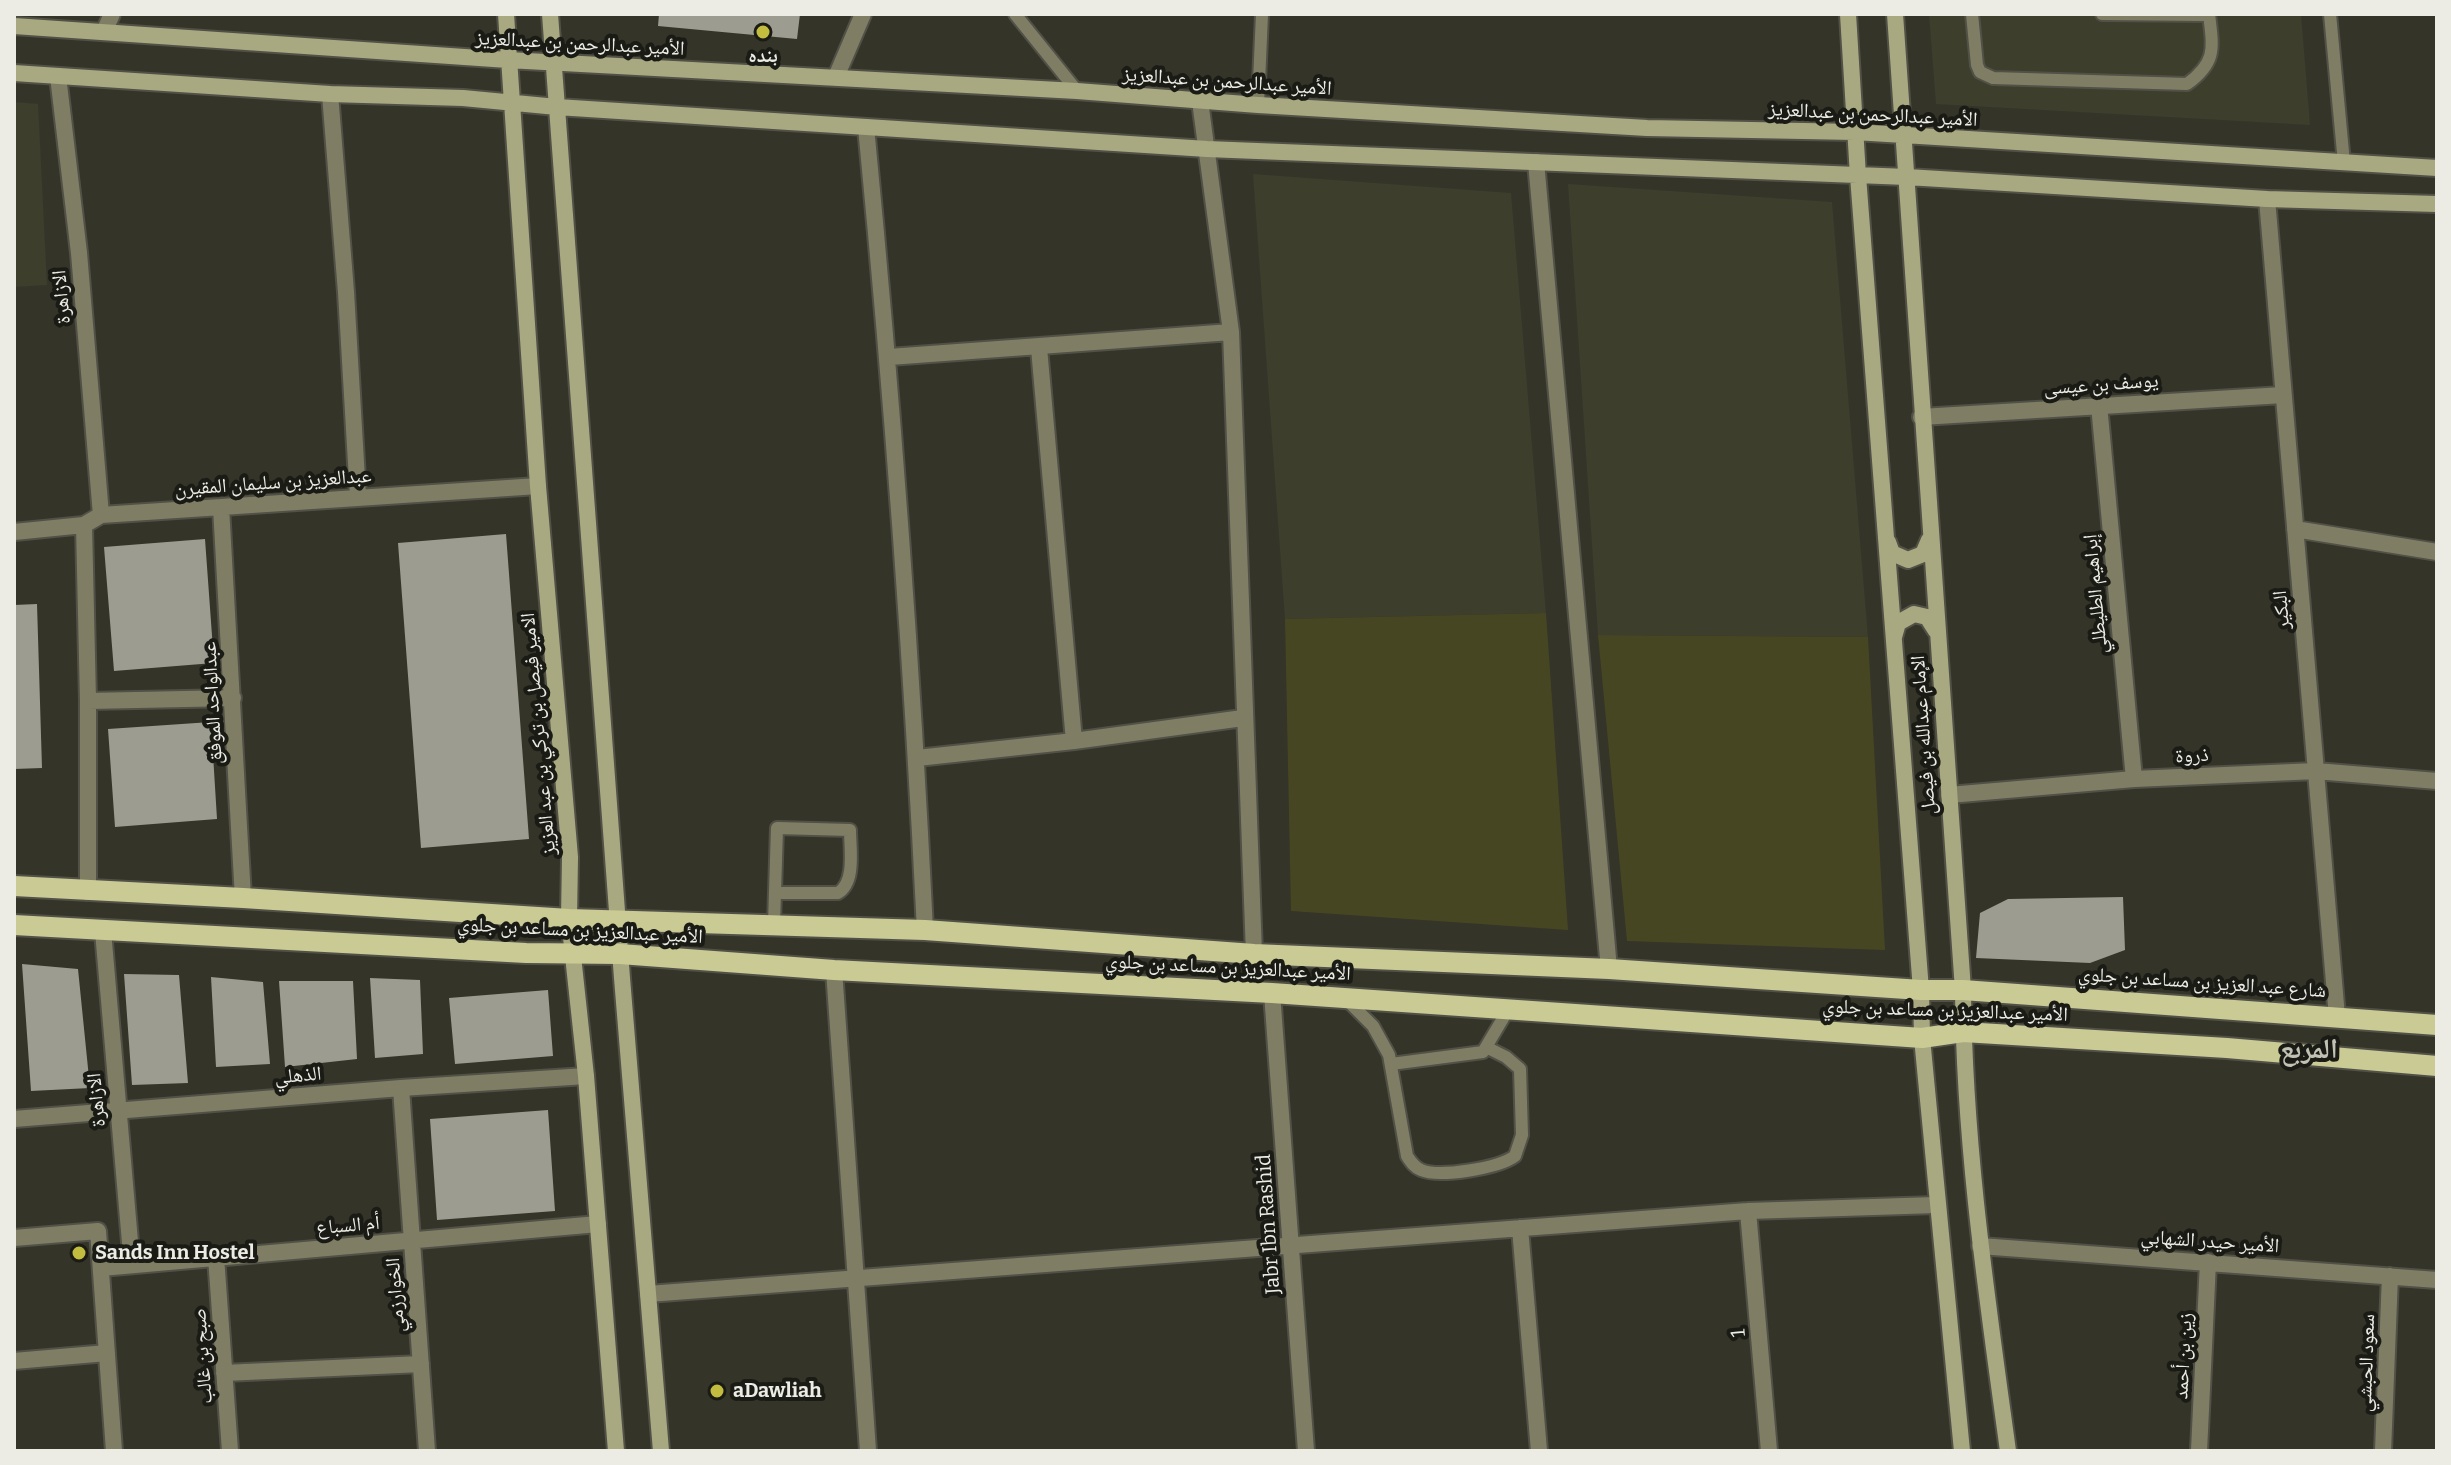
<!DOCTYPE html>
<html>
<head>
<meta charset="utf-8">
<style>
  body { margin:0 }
  #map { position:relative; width:2451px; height:1465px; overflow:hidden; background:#343429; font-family:Bitter,serif }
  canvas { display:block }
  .frame { position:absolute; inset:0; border:16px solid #ecece5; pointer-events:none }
</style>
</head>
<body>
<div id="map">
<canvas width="2451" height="1465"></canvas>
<div class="frame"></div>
</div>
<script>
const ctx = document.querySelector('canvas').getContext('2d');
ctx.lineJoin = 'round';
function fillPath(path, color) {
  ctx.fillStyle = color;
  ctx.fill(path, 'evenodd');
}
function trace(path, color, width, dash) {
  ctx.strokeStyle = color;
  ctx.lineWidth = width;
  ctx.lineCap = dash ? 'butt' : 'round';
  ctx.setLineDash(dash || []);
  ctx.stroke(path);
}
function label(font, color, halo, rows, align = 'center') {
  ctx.font = font + ' Bitter,"Noto Naskh Arabic",serif';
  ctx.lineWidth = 8;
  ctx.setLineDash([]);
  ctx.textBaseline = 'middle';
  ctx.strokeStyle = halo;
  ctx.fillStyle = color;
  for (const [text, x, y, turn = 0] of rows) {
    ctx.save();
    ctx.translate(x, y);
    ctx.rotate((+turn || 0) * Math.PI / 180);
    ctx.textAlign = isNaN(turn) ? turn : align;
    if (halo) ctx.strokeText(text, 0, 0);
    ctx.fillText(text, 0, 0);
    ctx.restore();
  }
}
const built = new Path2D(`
  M1929,14H2301L2310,125L1936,104Z
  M14,102L38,104L47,285L14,287Z
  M1253,174L1511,193L1546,613L1285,619Z
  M1568,184L1832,202L1868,637L1598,635Z`);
const green = new Path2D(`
  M1546,613L1568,930L1291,911L1285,619Z
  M1598,635L1868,637L1885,950L1627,941Z`);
const building = new Path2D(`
  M659,14H800L797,39L658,26Z
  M506,534L529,839L421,848L398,543Z
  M205,539L214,663L114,671L104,547Z
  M37,604L42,768L14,769V605Z
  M211,722L217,819L115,827L108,729Z
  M2123,897L2125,950L2090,963L1976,958L1980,913L2008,899Z
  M22,964L78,969L90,1088L31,1091Z
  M124,974L179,975L188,1083L132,1085Z
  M211,977L263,982L270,1064L216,1067Z
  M370,978L420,980L423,1054L375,1058Z
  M279,981H353L357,1059L285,1067Z
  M548,990L553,1056L455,1064L449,998Z
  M548,1110L555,1211L437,1220L430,1119Z`);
const lane = new Path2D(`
  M1015,14L1077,91
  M1972,14L1977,65L1980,72L1993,78L2187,84C2217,62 2213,48 2209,14
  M2102,14L2209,15
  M2330,14L2344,163
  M1258,105L1262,14
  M774,924L777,828L850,830C850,849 856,882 838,893H776
  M1346,999L1373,1026L1389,1055L1407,1156C1411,1162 1414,1167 1421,1170C1440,1178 1499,1168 1515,1156L1522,1135L1520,1069L1506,1057L1488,1048
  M1391,1064L1483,1052L1508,1010`);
const street = new Path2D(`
  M104,32L112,14
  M58,76L79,253L101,515
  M836,77L863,14
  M330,94L346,292L358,497
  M1200,101L1231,332L1254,954
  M866,127C892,394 912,662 925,930
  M1536,162L1609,969
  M2267,199L2337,1017
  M1039,348L1074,741
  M889,357L1231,332
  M2099,405L2134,779
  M1921,417L2283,395
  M221,507L243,898
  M84,525L88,701V892
  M2295,529L2437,552
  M14,532L84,525L101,515L538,486
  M88,701L233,698
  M917,758L1074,741L1243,718
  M1949,795L2134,779L2316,771L2437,781
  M103,931L132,1265
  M834,970L868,1451
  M1272,993L1306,1451
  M401,1088L427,1451
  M14,1119L401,1088L586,1076
  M1748,1211L1769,1451
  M1520,1228L1539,1451
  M14,1238L98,1231L114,1451
  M1980,1246L2437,1280
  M216,1257L230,1451
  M101,1268L598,1224
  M648,1294L1748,1211L1936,1205
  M14,1361L107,1353
  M224,1373L421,1364
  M2199,1451L2208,1262
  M2383,1451L2390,1276`);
const secondary = new Path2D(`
  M506,14L538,486L570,857L569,919L586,1076L616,1451
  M550,14L622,978L661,1451
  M1848,14L1858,176L1921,990L1922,1038L1962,1451
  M1895,14L1963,990C1964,1145 1987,1298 2008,1451
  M14,26L508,60L1077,91L1258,105L1647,128L1855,132L2437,168
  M14,73L330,94L463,98L557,107L1207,149L1907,177L2267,199L2437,204
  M1888,542L1892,553L1908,560L1923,554L1929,540
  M1894,637L1898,623L1914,614L1927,617L1936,631`);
const primary = new Path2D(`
  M14,886L243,898L569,919L925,930L1254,954L1609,969L1921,990H1963L2437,1025
  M14,925L526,953L620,954L834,970L1272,993L1922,1038L1963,1032L2227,1048L2437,1066`);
const markers = [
  [763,32,8,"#c2bd3f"],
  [79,1253,8,"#c2bd3f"],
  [717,1391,8,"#c2bd3f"]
];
const streetNames = [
  ["الأمير عبدالرحمن بن عبدالعزيز",580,44,3],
  ["الأمير عبدالرحمن بن عبدالعزيز",1227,82,4],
  ["الأمير عبدالرحمن بن عبدالعزيز",1873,115,3],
  ["الازاهرة",62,297,-95],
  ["يوسف بن عيسى",2101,385,-4],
  ["عبدالعزيز بن سليمان المقيرن",273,483,-4],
  ["إبراهيم الطليطلي",2096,594,-95],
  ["البكير",2282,610,-95],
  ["عبدالواحد الموفق",213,703,-93],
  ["الامير فيصل بن تركي بن عبد العزيز",539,734,-95],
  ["الإمام عبدالله بن فيصل",1924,735,-94],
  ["ذروة",2192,756,-3],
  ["الأمير عبدالعزيز بن مساعد بن جلوي",580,931,3],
  ["الأمير عبدالعزيز بن مساعد بن جلوي",1228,968,3],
  ["شارع عبد العزيز بن مساعد بن جلوي",2202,983,4],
  ["الأمير عبدالعزيز بن مساعد بن جلوي",1945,1011,2],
  ["الذهلي",298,1076,-5],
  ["الازاهرة",97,1100,-95],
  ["Jabr Ibn Rashid",1269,1224,-94],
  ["أم السباع",348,1226,-5],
  ["الأمير حيدر الشهابي",2210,1242,4],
  ["الخوارزمي",396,1295,-94],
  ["1",1739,1333,-95],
  ["صبح بن غالب",203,1356,-94],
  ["زين بن أحمد",2184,1356,-87],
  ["سعود الحبشي",2367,1363,-88]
];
const poiNames = [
  ["بنده",763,56,"center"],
  ["Sands Inn Hostel",95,1253],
  ["aDawliah",733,1391]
];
const districtNames = [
  ["المربع",2309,1050]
];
fillPath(built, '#3e3e2d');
fillPath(green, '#474623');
fillPath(building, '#9c9c90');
trace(lane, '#515147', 16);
trace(street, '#515147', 20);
trace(secondary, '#515147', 20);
trace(primary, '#515147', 24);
trace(lane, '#7f7e65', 12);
trace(street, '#7f7e65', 16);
trace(secondary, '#a9a981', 16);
trace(primary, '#caca95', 20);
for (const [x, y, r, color] of markers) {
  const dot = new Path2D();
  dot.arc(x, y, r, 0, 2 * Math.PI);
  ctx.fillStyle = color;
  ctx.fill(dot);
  trace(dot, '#1b1b16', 3);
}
label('20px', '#ecece5', '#1b1b16', streetNames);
label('bold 20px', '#ecece5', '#1b1b16', poiNames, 'left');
label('bold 28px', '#c1c1b4', '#1b1b16', districtNames);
</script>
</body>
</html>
